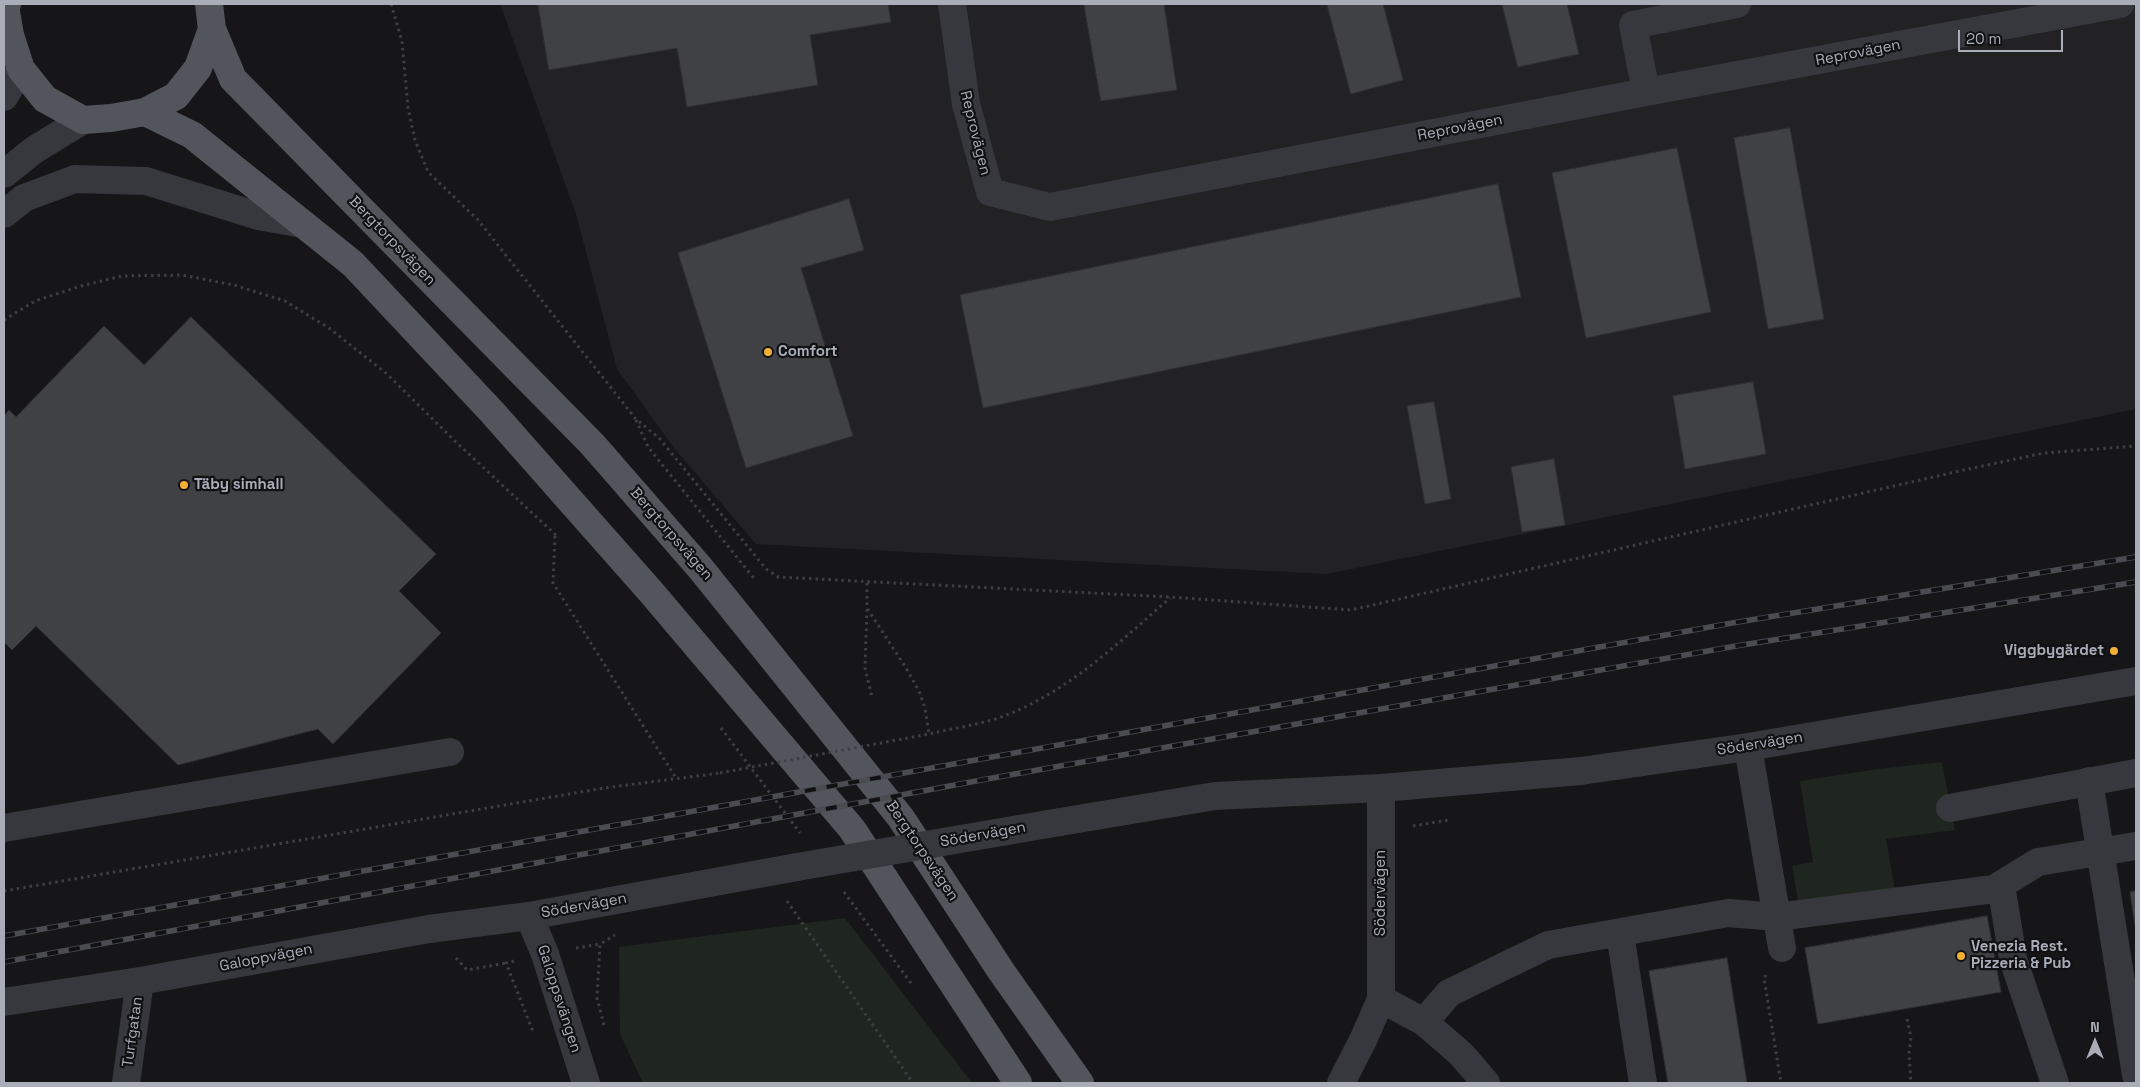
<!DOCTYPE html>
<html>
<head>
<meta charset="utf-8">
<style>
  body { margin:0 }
  #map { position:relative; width:2140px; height:1087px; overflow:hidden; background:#161618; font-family:"Space Grotesk",sans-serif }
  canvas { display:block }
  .frame { position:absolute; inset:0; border:5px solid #a8adb8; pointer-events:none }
  .north { position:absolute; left:2070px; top:1017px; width:50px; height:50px; -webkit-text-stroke:4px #111113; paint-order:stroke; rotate:0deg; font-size:14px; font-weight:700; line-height:20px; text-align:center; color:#a8adb8 }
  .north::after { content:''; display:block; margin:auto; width:18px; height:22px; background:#a8adb8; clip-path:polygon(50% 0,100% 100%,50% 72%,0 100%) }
  .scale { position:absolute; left:1958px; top:30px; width:105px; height:22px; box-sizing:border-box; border:2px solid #a8adb8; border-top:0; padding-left:6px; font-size:15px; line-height:18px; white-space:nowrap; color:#a8adb8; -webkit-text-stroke:4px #111113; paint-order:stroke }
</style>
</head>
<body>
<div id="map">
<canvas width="2140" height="1087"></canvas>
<div class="frame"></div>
<div class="north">N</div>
<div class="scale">20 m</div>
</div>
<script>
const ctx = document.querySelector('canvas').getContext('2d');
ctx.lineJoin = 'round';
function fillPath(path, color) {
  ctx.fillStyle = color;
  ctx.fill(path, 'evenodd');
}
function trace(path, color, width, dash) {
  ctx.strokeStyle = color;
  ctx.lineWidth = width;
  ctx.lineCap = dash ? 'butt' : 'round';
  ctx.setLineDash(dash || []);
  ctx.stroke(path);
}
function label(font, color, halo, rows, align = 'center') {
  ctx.font = font + ' "Space Grotesk",sans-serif';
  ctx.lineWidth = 4.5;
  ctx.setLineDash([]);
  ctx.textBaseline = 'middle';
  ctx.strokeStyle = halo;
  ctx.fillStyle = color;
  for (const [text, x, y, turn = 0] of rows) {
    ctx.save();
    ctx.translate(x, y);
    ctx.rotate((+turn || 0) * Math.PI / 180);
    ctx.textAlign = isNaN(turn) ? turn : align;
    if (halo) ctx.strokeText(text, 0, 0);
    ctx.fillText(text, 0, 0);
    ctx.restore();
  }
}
const built = new Path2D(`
  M500,4H2136V409L1327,574L756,544L674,448L617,369L576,214Z`);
const green = new Path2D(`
  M1942,762L1955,830L1886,839L1895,891L1799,906L1792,866L1813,862L1800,781L1878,769Z
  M845,918L972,1083H643L620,1034L619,947Z`);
const building = new Path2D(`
  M538,4H888L891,22L810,35L818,85L687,107L677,48L549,70Z
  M1084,4H1164L1177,90L1101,101Z
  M1327,4H1383L1403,80L1351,94Z
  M1502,4H1567L1579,54L1518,67Z
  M1790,128L1824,319L1768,329L1734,138Z
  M1677,148L1711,312L1586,338L1552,173Z
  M1498,184L1521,297L983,408L960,295Z
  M849,199L864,250L801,268L853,436L746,468L678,253Z
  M191,317L436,554L399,591L441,633L333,744L318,729L178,765L36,626L12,650L4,642V416L9,410L16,417L104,326L144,365Z
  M1753,382L1766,454L1685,469L1673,396Z
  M1434,402L1451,499L1425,504L1407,406Z
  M1554,459L1565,525L1522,532L1511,467Z
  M2136,891V932L2130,892Z
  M1987,916L2001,992L1818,1024L1805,948Z
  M1727,958L1747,1083H1668L1649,971Z`);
const path = new Path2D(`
  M391,4L402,41L408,108L415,140L428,172L478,220L635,418L660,439L766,569L778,577L1170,597L1351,610L1964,470L2044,453L2136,446
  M4,320L35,301L81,286L122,276L182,275L234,285L285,301L329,328L387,374L457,443L559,538
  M636,420L648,447L756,581
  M555,536L553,583L676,778
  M867,583V608L906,668L919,691L925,708L929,734C949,729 971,726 992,720C1062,698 1116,645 1170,598
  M867,609L865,668L872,697
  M721,728L800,833
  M1413,826L1449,820
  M4,891L604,788L720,773
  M844,892L913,986
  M787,901L913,1083
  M576,948L600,944
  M456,958L467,970L506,963
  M514,961L506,963L534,1034
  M1766,975L1764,978L1781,1083
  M1907,1019L1911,1037L1909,1054L1911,1083
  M604,1025L597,998L600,944L615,935`);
const minor = new Path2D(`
  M952,4L966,104L990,192L1050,207L1646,92L2120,4
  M1646,92L1633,25L1737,4
  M4,97L21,69
  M4,174L34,150L83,120
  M4,214L24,198L75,179L146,181L258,216L303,224
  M1748,747L1782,948
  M2089,781L2136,1075
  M1950,808L2136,773
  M1060,822L1215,796L1381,788L1581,771L1748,747L2136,681
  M4,828L450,752
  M2001,885L2013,959L2055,1083
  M529,916L545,954L586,1083
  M1620,933L1643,1083
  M1381,999L1424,1022L1461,1054L1486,1083
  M4,1002L140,981L429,929L529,916L797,867
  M1424,1022L1449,993L1548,945L1728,913L1777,917L1994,889L2038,862L2136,846
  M126,1083L140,981
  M1341,1083L1364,1038L1381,999V788`);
const major = new Path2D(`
  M7,4L5,6L10,35L21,69L45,99L83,120L111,118L145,112L176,96L198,68L212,29L209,4
  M212,29L233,79L593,445L701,569L901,818L1001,971L1080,1083
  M145,112L192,135L353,264L492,412L651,592L852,829L1018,1083`);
const rail = new Path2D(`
  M4,936L1732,623L2136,557
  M4,962L987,779L1736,646L2136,582`);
const pathBridge = new Path2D(`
  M720,773L929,734`);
const minorBridge = new Path2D(`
  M797,867L1060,822`);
const markers = [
  [768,352,5,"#f2b134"],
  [184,485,5,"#f2b134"],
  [2114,651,5,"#f2b134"],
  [1961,956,5,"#f2b134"]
];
const streetNames = [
  ["Reprovägen",1858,53,-11],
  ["Reprovägen",1460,128,-11],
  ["Reprovägen",975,133,76],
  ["Bergtorpsvägen",392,241,46],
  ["Bergtorpsvägen",671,534,49],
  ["Södervägen",1760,744,-9],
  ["Södervägen",983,835,-10],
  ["Bergtorpsvägen",922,851,56],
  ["Södervägen",1381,893,-90],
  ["Södervägen",584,906,-10],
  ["Galoppvägen",266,958,-11],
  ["Galoppsvängen",559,999,72],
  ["Turfgatan",133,1032,-82]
];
const poiNames = [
  ["Comfort",778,352],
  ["Täby simhall",194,485],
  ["Viggbygärdet",2104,651,"right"],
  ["Venezia Rest.",1971,947],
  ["Pizzeria & Pub",1971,964]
];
fillPath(built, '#222225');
fillPath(green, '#1e261f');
fillPath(building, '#404145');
trace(building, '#303034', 1);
trace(path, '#3d3f44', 3, [2.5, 4]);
trace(minor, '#37383d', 28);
trace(major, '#53555c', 28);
trace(rail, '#4a4c52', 5.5);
trace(rail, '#111113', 4, [11]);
trace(pathBridge, '#3d3f44', 3, [2.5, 4]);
trace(minorBridge, '#37383d', 28);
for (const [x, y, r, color] of markers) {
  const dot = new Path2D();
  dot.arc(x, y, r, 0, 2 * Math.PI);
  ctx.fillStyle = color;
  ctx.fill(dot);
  trace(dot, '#111113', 2);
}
label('15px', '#a8adb8', '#111113', streetNames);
label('bold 15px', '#a8adb8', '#111113', poiNames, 'left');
</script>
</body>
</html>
